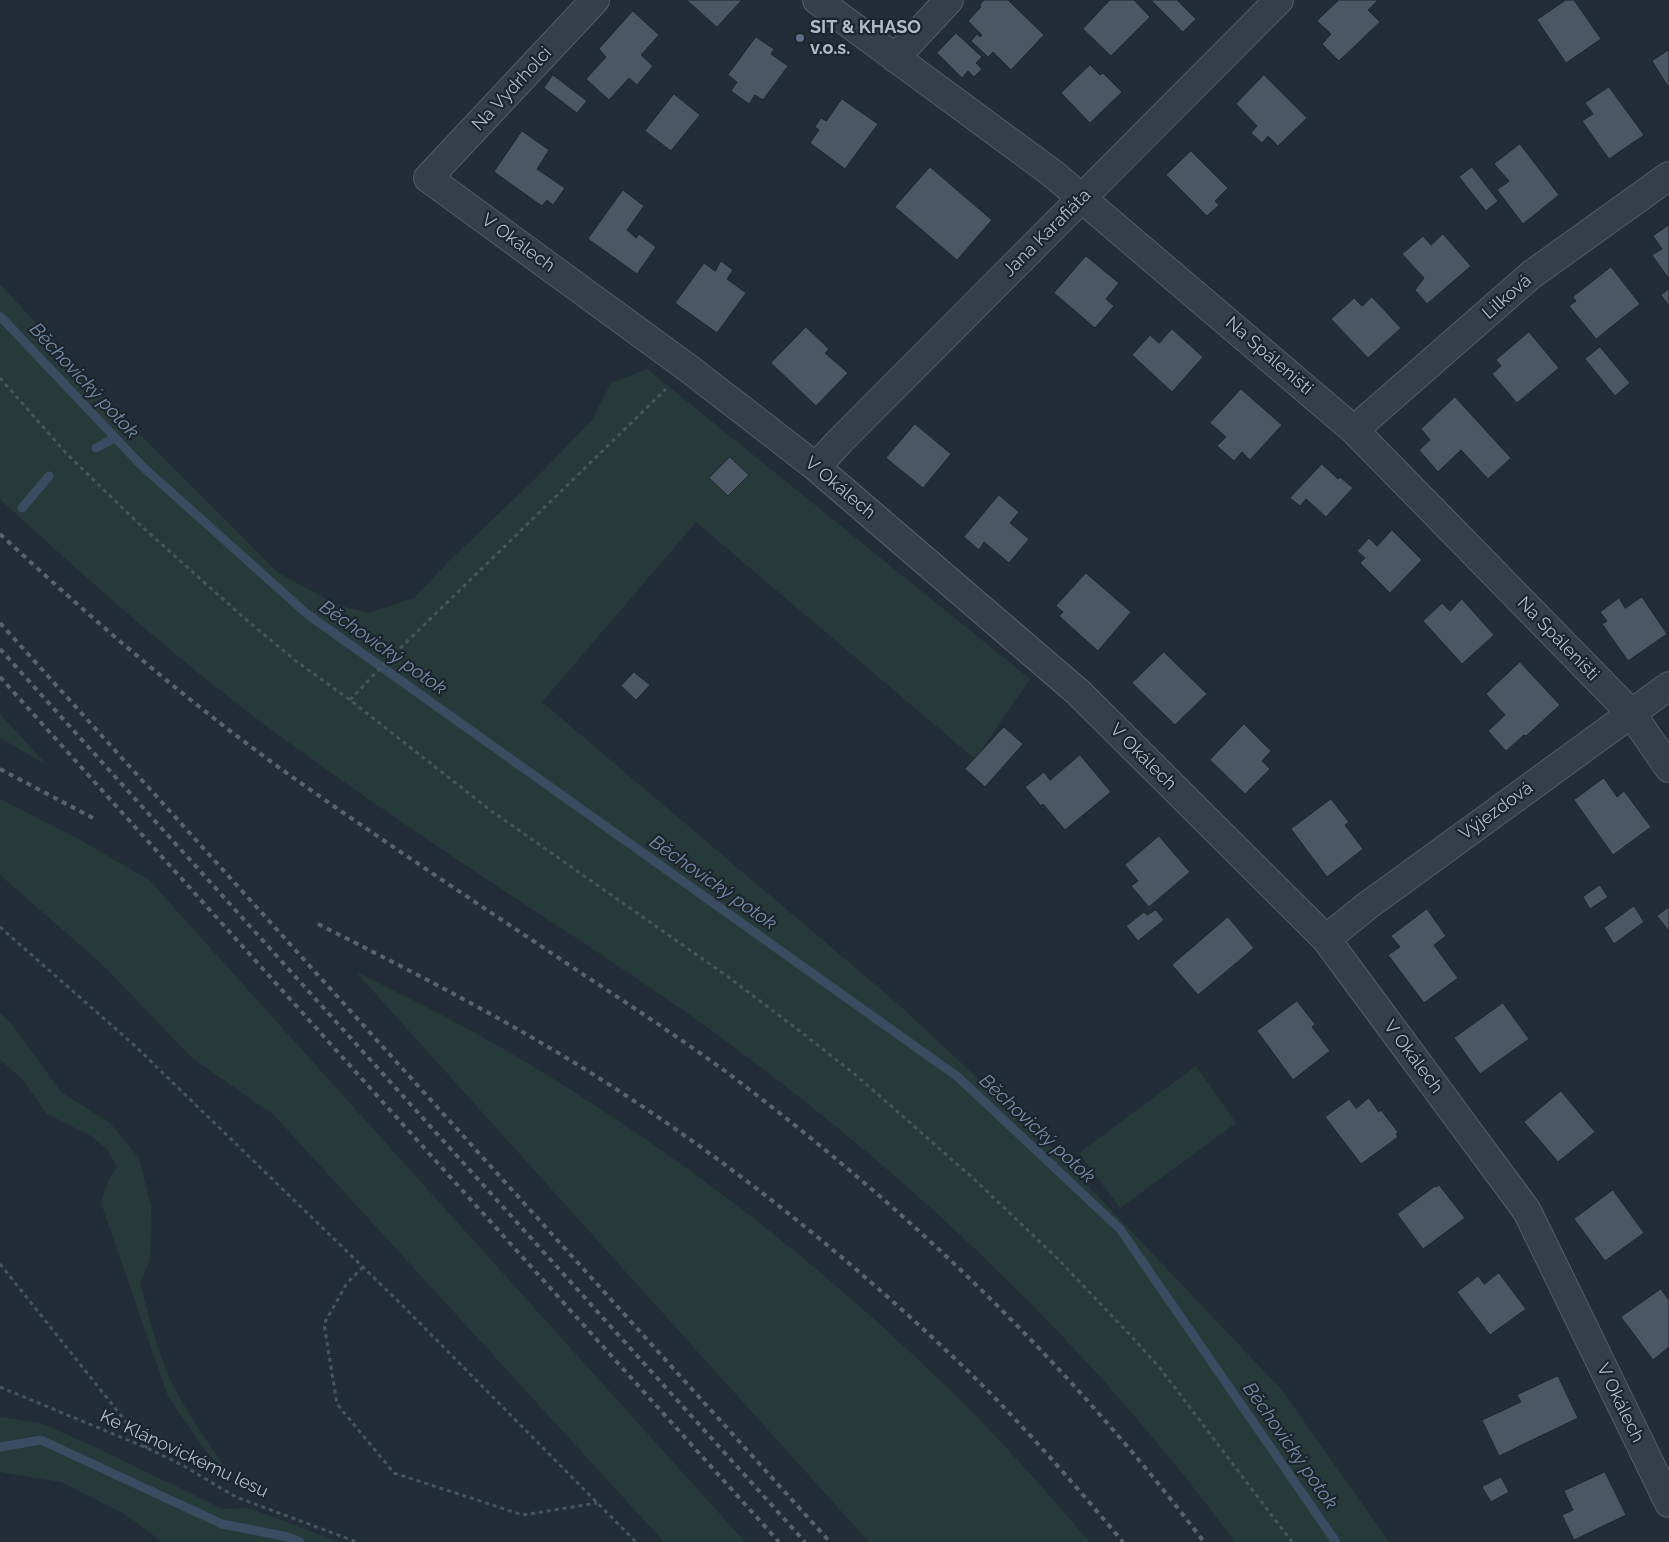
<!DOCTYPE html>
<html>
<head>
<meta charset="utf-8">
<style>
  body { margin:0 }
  canvas { display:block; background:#232d38 }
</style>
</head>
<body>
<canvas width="1669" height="1542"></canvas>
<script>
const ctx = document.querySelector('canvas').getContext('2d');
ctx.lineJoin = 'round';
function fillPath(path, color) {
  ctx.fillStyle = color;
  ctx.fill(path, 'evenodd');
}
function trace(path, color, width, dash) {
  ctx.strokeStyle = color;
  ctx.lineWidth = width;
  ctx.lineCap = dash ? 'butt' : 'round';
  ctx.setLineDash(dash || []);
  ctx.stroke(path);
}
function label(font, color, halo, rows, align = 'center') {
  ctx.font = font + ' Raleway,sans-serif';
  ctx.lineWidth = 4.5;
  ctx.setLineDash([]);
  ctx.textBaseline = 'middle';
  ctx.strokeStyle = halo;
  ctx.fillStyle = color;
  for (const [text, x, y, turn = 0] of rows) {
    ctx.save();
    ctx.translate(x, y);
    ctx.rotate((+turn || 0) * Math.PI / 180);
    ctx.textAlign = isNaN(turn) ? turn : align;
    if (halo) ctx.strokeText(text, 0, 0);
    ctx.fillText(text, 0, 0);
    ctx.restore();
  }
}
const green = new Path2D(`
  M0,284L111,405L277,572L337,605L369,613L414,598L448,562L536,478L592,420L611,383L647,369L1030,679L975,759L696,522L542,702L898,1004L1051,1147L1281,1389L1389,1542H1235C1096,1353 926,1190 738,1050C688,1012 636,978 584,943C495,885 406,826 320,765C206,685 102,593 0,499Z
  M0,714L47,765L0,738Z
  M0,799L82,841L149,880L745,1542H664L274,1115L192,1058L104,966L0,875Z
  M356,972C416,1001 476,1032 534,1067C685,1159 827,1269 953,1393C1001,1440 1046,1491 1090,1542H869Z
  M0,1013L11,1023L61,1092L110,1123L139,1158L151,1207L150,1260L140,1282C148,1314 156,1347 169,1377C186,1413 210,1445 232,1478L204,1449L168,1396L101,1203L109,1179L117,1167L108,1150L91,1136L47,1114L23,1080L0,1059Z
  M1196,1066L1236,1123L1120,1208L1079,1153Z
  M0,1417L40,1423L84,1442L223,1509L249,1508L339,1542H162L128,1516L61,1482L0,1472Z`);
const stream = new Path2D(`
  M0,316L142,466L307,614L958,1077L1120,1229L1336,1542
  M96,448L115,438
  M22,508L49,476
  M0,1447L41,1440L222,1524L288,1537L300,1542`);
const building = new Path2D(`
  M687,0H742L717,27Z
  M984,0H1008L1044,35L1011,70L993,52L988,57L971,41L977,34L980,37L982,35L968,21L981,7L980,5Z
  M1110,0H1134L1150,17L1111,56L1083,29Z
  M1151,0H1177L1196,19L1183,32Z
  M1339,0H1378L1368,10L1380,22L1339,61L1322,44L1331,34L1317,21Z
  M1566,0H1574L1601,39L1566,63L1537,20Z
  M633,11L659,35L641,55L653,66L637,85L629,78L609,100L586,79L606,57L599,49Z
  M956,33L982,57L976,63L982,69L974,77L968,71L962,78L937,53Z
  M756,37L774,49L771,54L788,66L763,100L755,95L749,104L731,91L737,82L728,75Z
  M1669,50V88L1652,61Z
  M1090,65L1100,75L1103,73L1122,92L1090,123L1061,93Z
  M553,75L587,101L577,113L544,88Z
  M1264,75L1307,118L1278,146L1268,136L1262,143L1251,133L1257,126L1236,104Z
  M1609,87L1644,135L1609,159L1582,121L1593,114L1585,103Z
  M674,94L700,115L671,151L645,131Z
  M842,99L878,124L845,169L810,143L819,130L815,127L821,118L826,121Z
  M522,131L549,150L537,169L565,188L553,205L547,200L542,206L494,172Z
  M1520,144L1559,195L1523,224L1497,190L1509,181L1494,164Z
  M1191,151L1228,188L1215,201L1219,205L1207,216L1166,175Z
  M930,167L992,220L957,260L895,207Z
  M1472,167L1498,201L1486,211L1459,177Z
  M623,190L644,206L627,230L636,238L639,234L656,247L637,274L588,239Z
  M1669,225V279L1652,255L1662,249L1653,236Z
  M1443,234L1471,266L1427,304L1415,290L1424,278L1402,254L1423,236L1431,245Z
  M1086,256L1119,283L1106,299L1114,306L1095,328L1054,293Z
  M721,261L733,270L727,279L746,293L717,333L675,303L704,263L715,271Z
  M1611,267L1640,304L1596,339L1569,306L1576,301L1573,297Z
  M1669,289V306L1661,295Z
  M1372,297L1401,328L1368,358L1331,319L1354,298L1362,306Z
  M806,327L829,349L825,353L848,373L816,406L771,363Z
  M1172,329L1203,357L1172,392L1132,355L1150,335L1159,343Z
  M1529,332L1559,368L1517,403L1492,374L1501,366L1496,360Z
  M1600,347L1630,383L1615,396L1585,359Z
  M1241,389L1282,425L1250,460L1242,452L1234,461L1217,446L1226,437L1210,423Z
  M1455,397L1511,458L1488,479L1461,450L1438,472L1419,450L1430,440L1421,429Z
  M915,424L951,454L923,488L886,458Z
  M730,457L749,475L728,496L709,478Z
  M1322,464L1338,479L1340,477L1353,488L1326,517L1306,499L1300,506L1290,498Z
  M999,495L1019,512L1010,523L1029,539L1009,563L984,542L979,550L964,537Z
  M1392,530L1422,560L1390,593L1360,563L1365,558L1357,551L1369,538L1377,546Z
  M1086,573L1131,612L1098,651L1059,616L1063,612L1056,606Z
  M1642,597L1667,634L1628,661L1602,624L1607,621L1600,612L1619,598L1625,608Z
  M1462,599L1494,635L1462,664L1423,621L1442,603L1450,611Z
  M1164,652L1207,694L1175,725L1132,683Z
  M1520,662L1560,705L1526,736L1524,735L1506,751L1488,731L1505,715L1486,694Z
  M634,672L650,685L636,700L621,686Z
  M1244,724L1271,751L1262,761L1270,769L1245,794L1210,760Z
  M1004,727L1023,744L985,787L965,769Z
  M1080,755L1111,792L1065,830L1043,804L1041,806L1025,787L1044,772L1050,780Z
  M1604,778L1617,797L1624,791L1651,827L1613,855L1574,800Z
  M1331,799L1349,822L1345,825L1363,849L1327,877L1291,829Z
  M1159,836L1190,872L1149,907L1131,886L1138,881L1125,865Z
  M1600,885L1608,897L1590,909L1583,897Z
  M1634,906L1644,922L1614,944L1604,928Z
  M1669,907V931L1657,916Z
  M1427,909L1446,936L1434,945L1458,978L1424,1003L1388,955L1400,947L1391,936Z
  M1156,910L1164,920L1138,941L1126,926L1144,912L1147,915Z
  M1228,917L1254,948L1198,995L1172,965Z
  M1297,1001L1315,1024L1312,1027L1330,1051L1293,1080L1257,1031Z
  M1503,1003L1529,1039L1480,1074L1454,1038Z
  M1561,1091L1595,1132L1558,1162L1524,1122Z
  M1369,1098L1379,1112L1381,1110L1398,1132L1396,1134L1398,1137L1361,1164L1325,1117L1349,1099L1356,1108Z
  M1439,1185L1465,1218L1423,1249L1397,1214L1435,1186L1436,1187Z
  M1613,1190L1644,1233L1605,1261L1574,1219Z
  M1499,1273L1526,1309L1490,1335L1457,1292L1478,1276L1484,1284Z
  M1661,1289L1669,1300V1347L1653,1360L1621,1317Z
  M1558,1376L1578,1418L1499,1456L1482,1420L1521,1402L1517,1395Z
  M1605,1472L1626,1515L1574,1540L1562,1515L1573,1510L1564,1491Z
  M1501,1477L1509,1492L1491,1502L1482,1487Z`);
const path = new Path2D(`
  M0,378L65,452L138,523L243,617L296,661L350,700L490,810L727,976L801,1032L857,1076L975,1180L1058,1259L1131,1336L1160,1368L1292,1542
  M350,700L385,663L666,389
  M0,927L134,1045L398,1301L636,1542
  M0,1264L147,1448
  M363,1267L347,1283L324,1324L337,1404L394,1473L523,1515L597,1503
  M0,1387L147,1448L182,1465L236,1497L357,1542`);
const minor = new Path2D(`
  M595,0L428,178L688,368L816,467L1079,693L1326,939L1527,1211L1669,1503
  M817,0L1052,173L1354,430L1631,713L1669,768
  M895,58L949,0
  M1354,430L1531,275L1669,176
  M816,467L839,442L1279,0
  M1326,939L1367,906L1669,686`);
const rail = new Path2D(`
  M0,534C97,624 197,710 305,786C396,850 489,911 581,973C630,1005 678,1037 725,1071C907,1208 1066,1360 1204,1542
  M0,623L830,1542
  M0,649L805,1542
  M0,677L779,1542
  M0,769L93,818
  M318,924C421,976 523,1028 619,1091C745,1173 863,1270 971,1374C1025,1427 1074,1484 1123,1542`);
const markers = [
  [800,38,5,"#5c6f8a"]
];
const poiNames = [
  ["SIT & KHASO",810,28],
  ["v.o.s.",810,49]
];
const streetNames = [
  ["Na Vydrholci",512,89,-47],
  ["Jana Karafiáta",1047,233,-45],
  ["V Okálech",518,243,36],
  ["Lilková",1507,297,-41],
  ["Na Spáleništi",1269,356,41],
  ["V Okálech",840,488,40],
  ["Na Spáleništi",1558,639,46],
  ["V Okálech",1143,757,45],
  ["Výjezdová",1496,811,-36],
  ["V Okálech",1413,1057,53],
  ["V Okálech",1620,1403,64],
  ["Ke Klánovickému lesu",184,1454,25]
];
const waterNames = [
  ["Běchovický potok",84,381,47],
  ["Běchovický potok",383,648,35],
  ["Běchovický potok",713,883,35],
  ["Běchovický potok",1037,1129,43],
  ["Běchovický potok",1290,1446,55]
];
fillPath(green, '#263a3a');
trace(stream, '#394c61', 9);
fillPath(building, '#4b5764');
trace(building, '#1e262f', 1);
trace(minor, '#545d66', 30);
trace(path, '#445759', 3, [4, 4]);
trace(minor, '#363f49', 28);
trace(rail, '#59636f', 4, [5, 5]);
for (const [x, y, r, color] of markers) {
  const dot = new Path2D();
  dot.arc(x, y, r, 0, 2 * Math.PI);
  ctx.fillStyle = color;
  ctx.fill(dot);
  trace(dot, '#1c242d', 2);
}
label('bold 18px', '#b1bac5', '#1c242d', poiNames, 'left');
label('18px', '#b1bac5', '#1c242d', streetNames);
label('italic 19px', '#738ca7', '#1c242d', waterNames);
</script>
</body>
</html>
